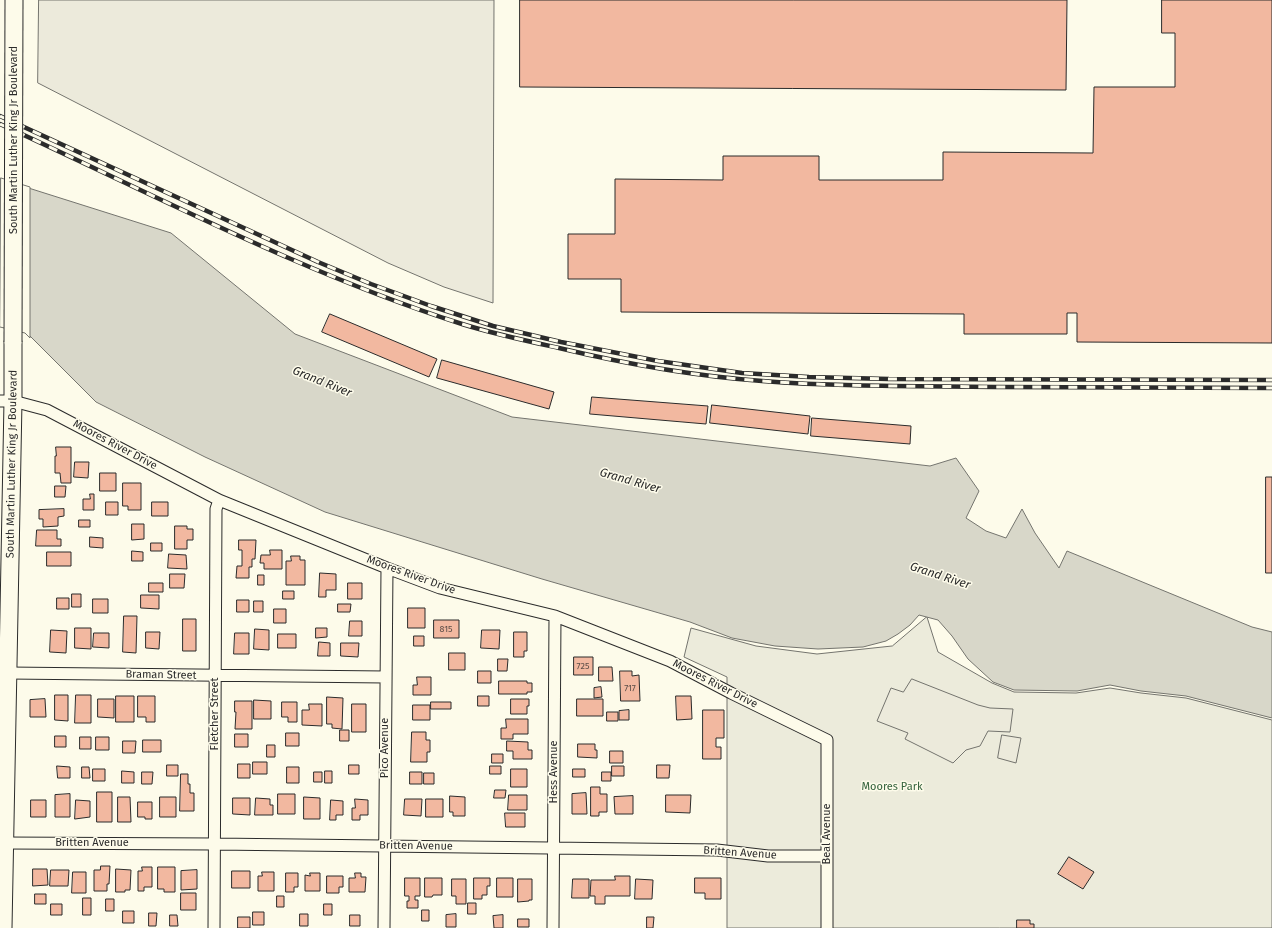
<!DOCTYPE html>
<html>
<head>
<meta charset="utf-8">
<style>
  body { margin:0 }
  canvas { display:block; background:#fdfbea }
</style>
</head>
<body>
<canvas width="1272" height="928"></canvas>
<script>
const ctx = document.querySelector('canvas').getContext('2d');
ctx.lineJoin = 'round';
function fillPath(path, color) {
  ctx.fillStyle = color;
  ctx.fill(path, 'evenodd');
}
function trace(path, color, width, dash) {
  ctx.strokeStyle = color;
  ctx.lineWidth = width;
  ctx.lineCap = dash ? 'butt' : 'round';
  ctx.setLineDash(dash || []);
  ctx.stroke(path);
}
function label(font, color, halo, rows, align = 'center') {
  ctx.font = font + ' "Fira Sans",sans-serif';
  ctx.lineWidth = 3;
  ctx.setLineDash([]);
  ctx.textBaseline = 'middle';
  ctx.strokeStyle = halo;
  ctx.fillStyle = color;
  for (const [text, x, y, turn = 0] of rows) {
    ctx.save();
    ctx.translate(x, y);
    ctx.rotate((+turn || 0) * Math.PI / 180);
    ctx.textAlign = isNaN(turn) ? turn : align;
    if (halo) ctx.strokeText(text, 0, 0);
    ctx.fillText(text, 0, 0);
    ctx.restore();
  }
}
const green = new Path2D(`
  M927,617L938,652L992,683L1014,692L1076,693L1110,688L1141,693L1186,698L1272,720V928H727V677L684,657L691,628L756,646L817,654L892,646Z`);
const parking = new Path2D(`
  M39,0H494L493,303L444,287L388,263L38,83Z
  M912,679L978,705L990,708L1013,709L1010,732L988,731L980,746L966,750L953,763L905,739L908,733L877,721L891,688L903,692Z
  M1002,735L1021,738L1016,763L998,758Z`);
const water = new Path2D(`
  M0,179L171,233L295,334L512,417L930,466L956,458L979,491L966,518L986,531L1006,538L1022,509L1035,533L1059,568L1067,551L1252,627L1272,632V718L1186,696L1141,691L1110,685L1077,691L1014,690L993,682L968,659L952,636L938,620L919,615L910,625L898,634L886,641L863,647L818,649L775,646L732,638L690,622L542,579L325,512L205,457L96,402L26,332L0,325Z`);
const pier = new Path2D(`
  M1,178L30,187V338L25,333L0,327Z`);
const building = new Path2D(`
  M520,0H1067L1066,90L520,87Z
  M1162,0H1272V343L1077,342V313H1067V334H964V314L621,312V279H568V234H615V179L723,180V156H819V180H943V152L1093,153L1094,87H1175V33H1162Z
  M330,314L437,359L429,377L322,332Z
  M442,360L554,392L549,409L437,378Z
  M592,397L708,406L706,424L590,414Z
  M712,405L810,416L808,434L710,423Z
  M812,418L911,426L910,444L811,436Z
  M56,447H71V483H61L60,473H55V456H56Z
  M75,462H89L88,478L74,477Z
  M100,473H116V491H100Z
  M1266,477H1272V573H1266Z
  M123,483H141V510H128V506H123Z
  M55,486H66L65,497H55Z
  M90,494H94V510H83V499H90Z
  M106,502H118V515H106Z
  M152,502H168V516H152Z
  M64,509V516L58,517V526L43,527V519H39V510Z
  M79,520H90V527H79Z
  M132,524H144V539L132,540Z
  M175,526H187V529H193V540H187V549H175Z
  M37,530H57V539H61V546H36Z
  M90,537L103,538V548L90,547Z
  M239,540H256L255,559H252V567H249V578H236L237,566H242V550H239Z
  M151,543H162V551H151Z
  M270,550H282V569H264V563H260L261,555H270Z
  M132,551L143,552V561H132Z
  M47,552H71V566H47Z
  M169,554L186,555L187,569L168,568Z
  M291,556H300V560H305V585H286V561H291Z
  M320,573L336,574V590H326V597H319Z
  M170,574H185L184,588H170Z
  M258,575H264V585H258Z
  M149,583H163V592H149Z
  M348,583H362V599H348Z
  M283,591H294V599H283Z
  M72,594H81V607H72Z
  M141,595H159V609L141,608Z
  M57,598H69V609H57Z
  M93,599H108V613H93Z
  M237,600H249V612H237Z
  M254,601H263V612H254Z
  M338,604H351L350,612H338Z
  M408,608H425V628H408Z
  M274,609H286V623H274Z
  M124,616H137L136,653L123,652Z
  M183,619H196V651H183Z
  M434,620H459V638H434Z
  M350,621H362V636H349Z
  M75,628H91V649L75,648Z
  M316,628H327V637L316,638Z
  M255,629L269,630V650L254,649Z
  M51,630L67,631L66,653L50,652Z
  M482,630H500L499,649L481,648Z
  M146,632H160L159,649L146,648Z
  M514,632H527V651H524V657H514Z
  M94,633H109V648L93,647Z
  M235,633H249V654H234Z
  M278,634H296V648H278Z
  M414,636H424V646H414Z
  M319,642L330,643V656H318Z
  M341,643H359L358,657L341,656Z
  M449,653H465V670H449Z
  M574,657H593V675H574Z
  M498,659H508L507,671H498Z
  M599,667H612L613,681H599Z
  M478,671H491V683H478Z
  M620,671H632V676L639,675L640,701H621Z
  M417,677H431V695H413V685H417Z
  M499,681H527V683H532V692H527V694H499Z
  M601,687L602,697L594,698V688Z
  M55,695H68V721L55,720Z
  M76,695H91V723H75Z
  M116,696H134V722H116Z
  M138,696H155V722H146V717H138Z
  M478,696H489V706H478Z
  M676,696H691L692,719L677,720Z
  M327,697L343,698L342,729L332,728V724H327Z
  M45,699L46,717H30V700Z
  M98,699H114V718L98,717Z
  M511,699H529V706H527V714H511Z
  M577,699H603V716H577Z
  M254,700L271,701V719H254Z
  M235,701H252V729H235L236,712H235Z
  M282,702H297V722H288V717H282Z
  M431,702H451V709H431Z
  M309,704H322V726L302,725V710H309Z
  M352,704H366V732H352Z
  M413,705H430V720H413Z
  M629,710V720H619V711Z
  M703,710H724V738H716V747H721V759H703Z
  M607,712H618V721H607Z
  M506,719H528V734H513V739H501V728H506Z
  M340,730H349V741H340Z
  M412,732H426V740H430V752H427V762H411Z
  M286,733H299V746H286Z
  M235,734H248V747H235Z
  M55,736H66V747H55Z
  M80,737H91V749H80Z
  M96,737H109V750H96Z
  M143,740H161V752H143Z
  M123,741H136L135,753H123Z
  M507,741L528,742V750H532V759H513V751H507Z
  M578,744H595V750H597V758L578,757Z
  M267,745H275V757H267Z
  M610,751H623V763H610Z
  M492,754H503V763H492Z
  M253,762H267V774H253Z
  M238,764H250V778H238Z
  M167,765H178V776H167Z
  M349,765H359V774H349Z
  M657,765H670L669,778H657Z
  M57,766L70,767V778H58Z
  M490,766H501V774H490Z
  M612,766H624V776H612Z
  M82,767H89L90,778H82Z
  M287,767H299V783H287Z
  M93,769H105V781H93Z
  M511,769H527V787H511Z
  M573,769H585V777H573Z
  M122,771L134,772V783H122Z
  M325,771H332V783H325Z
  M142,772H153L152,784H142Z
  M314,772H322V782H314Z
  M410,772H422V784H410Z
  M602,772H611V781H602Z
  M424,773H434V784H424Z
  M181,774H188V784H190V793H194V811H180Z
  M591,787H600V794H607V812H599V816H591Z
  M495,790H506L505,798H494Z
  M97,792H112V822H97Z
  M586,793L587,814H572V794Z
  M70,794V817H55V795Z
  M278,794H295V814H278Z
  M509,795H527V810H508Z
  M666,795H691L690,813L666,812Z
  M450,796L465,797V816H453V812H450Z
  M633,796V814H615L614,797Z
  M118,797H130L131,822H118Z
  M160,797H176V817H160Z
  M304,797L320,798V819H304Z
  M233,798H250V815L233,814Z
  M256,798L270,799V805H273V815H255Z
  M355,799L368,800V815H360V820H352V808H355Z
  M405,799H422L421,816L404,815Z
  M426,799H443V817H426Z
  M31,800H46V817H31Z
  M76,800L90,801V817L75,819Z
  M331,800L343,801V815H336V820H330Z
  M138,802H152V819H145V817H138Z
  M505,813H525V827H506Z
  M1069,857L1094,872L1083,889L1058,874Z
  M101,866H110L109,884H107V891H94V870H100Z
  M142,867H152V887H144V891H138V871H142Z
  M158,867H175V892H164V889H158Z
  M33,869H47L48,885L33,886Z
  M116,869L131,870L130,890H125V892H116Z
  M51,870H69L68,886H50Z
  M197,870V889L181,890V871Z
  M232,871H250V888H232Z
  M73,872H86V893H72Z
  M262,872H274V891H258V876H262Z
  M286,873H298V887H294V892H286Z
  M310,873H320V891H305V875L310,876Z
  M355,873H361V877H366L365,892H349V878H355Z
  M327,876H343V887H339V893H327Z
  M615,876H630V896H605V904H595V896H590L591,880H615Z
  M405,878H420V896H415V900H418V908H407V901H409V896H405Z
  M425,878H442V895H433L432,897H425Z
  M474,878H490V886H487V895H482V899H474Z
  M497,878H513V897H497Z
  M695,878H721V899H705V893H695Z
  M452,879H466V904H456V896H452Z
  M518,879H532V900H529V901L518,902Z
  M573,879H589V898H572Z
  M636,879L653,880L652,899H635Z
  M181,893H196V910H181Z
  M35,894H46V904H35Z
  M277,896H284V907H277Z
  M83,898H91V915H83Z
  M106,899H114V911H106Z
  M468,903H476V914H468Z
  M51,904H62V915H51Z
  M324,904H332V915H324Z
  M422,910H429V921H422Z
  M123,911H134V923H123Z
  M253,912H264V925H253Z
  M149,913H157L156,926H149Z
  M300,914H308V926H300Z
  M456,914V927H446V915Z
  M170,915H177L178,926H170Z
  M350,915H360V926H350Z
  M503,915V928H494L493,916Z
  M238,917H250V928H238Z
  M647,917H654L653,928H647Z
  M518,919H529V927H518Z
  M1017,920H1030V924H1034V928H1017Z`);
const minor = new Path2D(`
  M0,401H13L47,410L219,500L387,568L440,588L555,616L670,661L731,693L827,740V928
  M8,673L385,677
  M4,843L215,844L717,850L768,856H827
  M214,928L216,509L219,500
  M384,928L387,568
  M553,928L555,616`);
const primary = new Path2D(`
  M3,928L13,401V342`);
const rail = new Path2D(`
  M0,116L318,262L371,284L431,306L493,326L561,342L658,361L742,373L809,377L889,379L1272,380
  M0,124C153,194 302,273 462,324C494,334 527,341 559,348C626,364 693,376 762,381C841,387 921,386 1000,387C1091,387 1181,388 1272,388`);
const primaryBridge = new Path2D(`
  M13,342L14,0`);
const numberNames = [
  ["815",446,629],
  ["725",583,666],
  ["717",630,688]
];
const streetNames = [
  ["South Martin Luther King Jr Boulevard",14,140,-90],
  ["Moores River Drive",115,445,28],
  ["South Martin Luther King Jr Boulevard",12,464,-89],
  ["Moores River Drive",411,575,20],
  ["Braman Street",161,675,1],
  ["Moores River Drive",715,684,27],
  ["Fletcher Street",215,714,-90],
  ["Pico Avenue",385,748,-90],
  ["Hess Avenue",554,772,-90],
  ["Beal Avenue",827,834,-90],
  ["Britten Avenue",92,843],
  ["Britten Avenue",416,846,1],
  ["Britten Avenue",740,853,4]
];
const parkNames = [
  ["Moores Park",892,787]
];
const waterNames = [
  ["Grand River",322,382,22],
  ["Grand River",630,481,16],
  ["Grand River",940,576,18]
];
fillPath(green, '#ecebdb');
trace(green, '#74746e', 1);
fillPath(parking, '#eceadb');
trace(parking, '#74746e', 1);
fillPath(water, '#d8d7c9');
trace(water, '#74746e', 1);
fillPath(pier, '#fdfbea');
trace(pier, '#74746e', 1);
fillPath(building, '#f2b8a0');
trace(building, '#2b2b2b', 1);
trace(minor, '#2b2b2b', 13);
trace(primary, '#2b2b2b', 19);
trace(minor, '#fdfbea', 11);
trace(primary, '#fdfbea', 17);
trace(rail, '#2b2b2b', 4.5);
trace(rail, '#fdfbea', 3, [9]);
trace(primaryBridge, '#2b2b2b', 19, []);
trace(primaryBridge, '#fdfbea', 17);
label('9px', '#5d4e48', null, numberNames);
label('11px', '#2b2b2b', '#fdfbea', streetNames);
label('11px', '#34623c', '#fdfbea', parkNames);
label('italic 12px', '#2b2b2b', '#fdfbea', waterNames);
</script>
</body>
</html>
